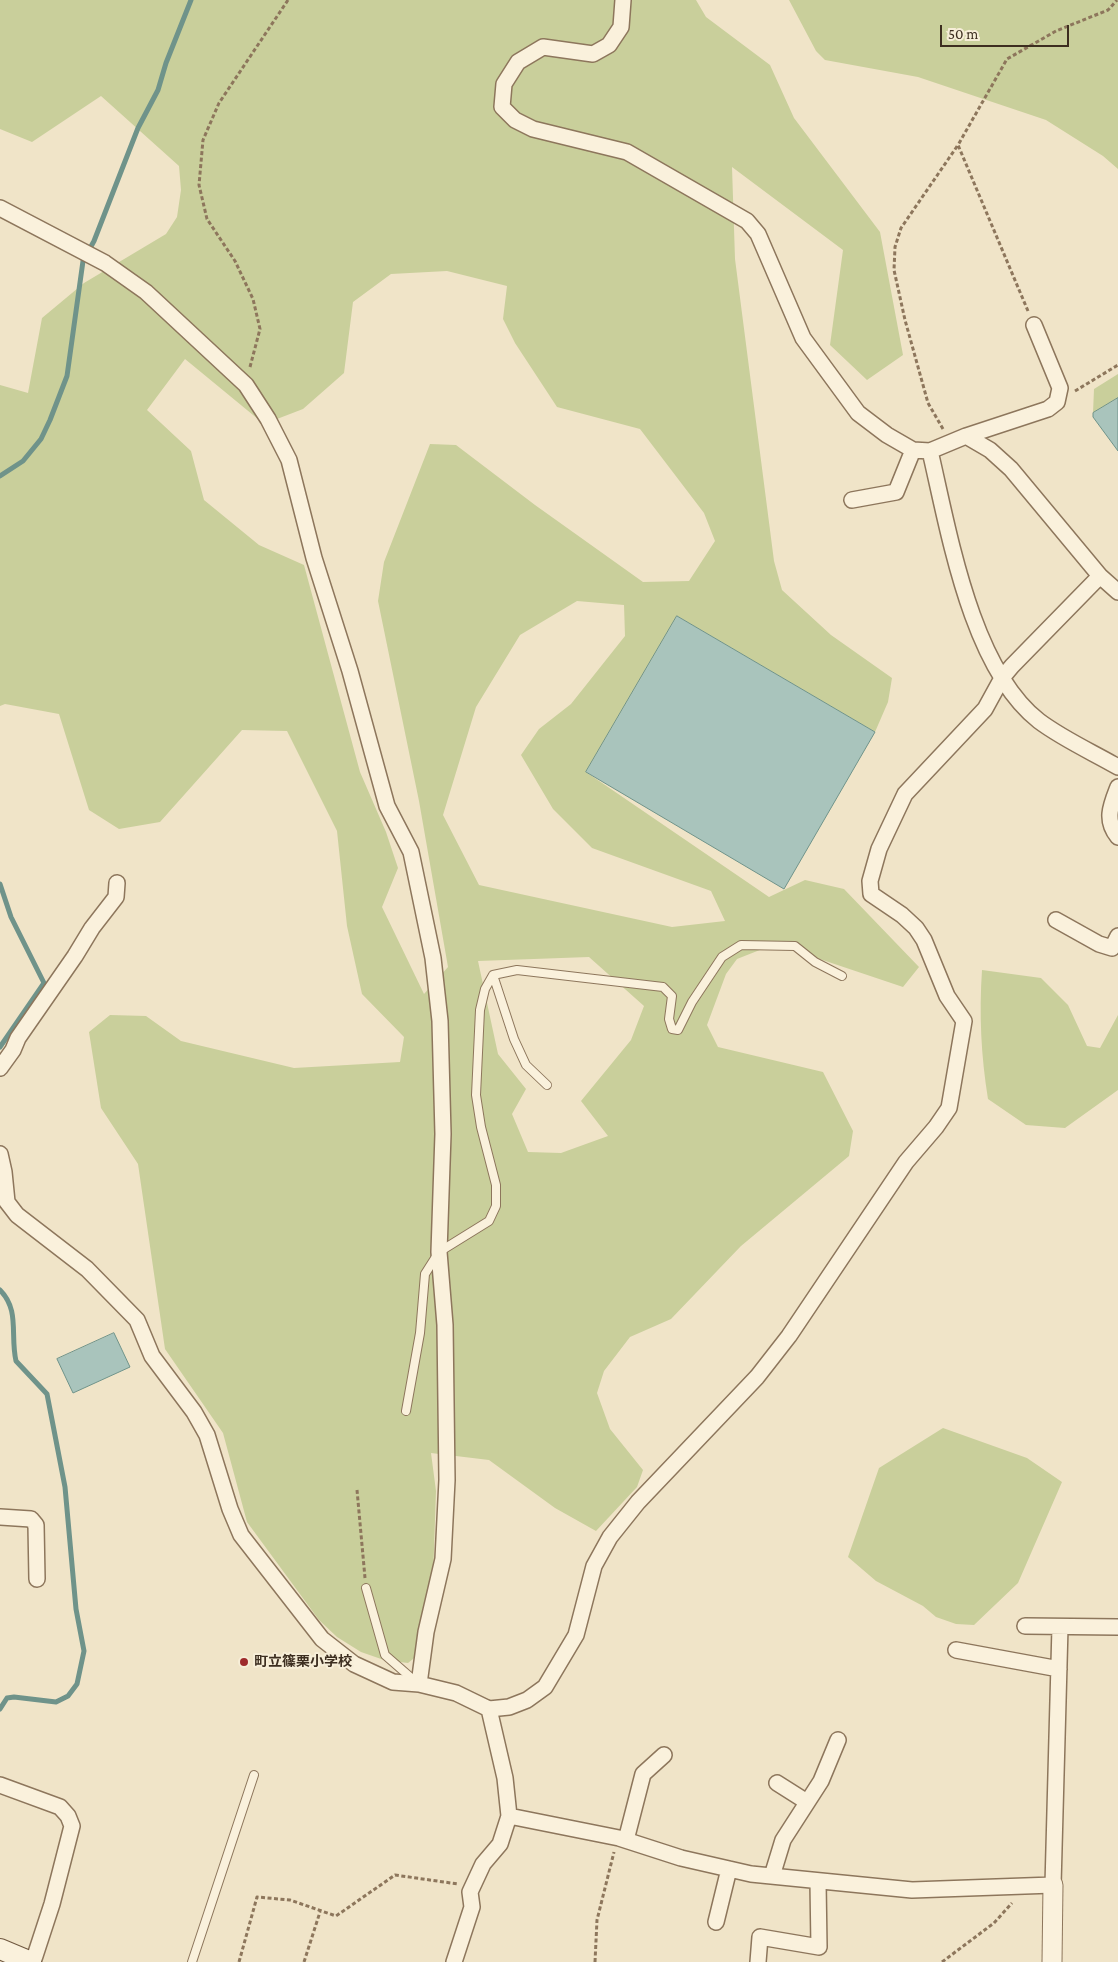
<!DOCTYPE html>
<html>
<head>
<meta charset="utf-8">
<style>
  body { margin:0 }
  #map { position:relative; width:1118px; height:1962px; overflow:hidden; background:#f0e4c8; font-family:"Crimson Pro",serif }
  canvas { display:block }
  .scale { position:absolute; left:940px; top:25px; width:129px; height:22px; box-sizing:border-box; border:2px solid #3d2e20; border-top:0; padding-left:6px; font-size:15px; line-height:18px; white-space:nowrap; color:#3d2e20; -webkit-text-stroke:4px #f7eed8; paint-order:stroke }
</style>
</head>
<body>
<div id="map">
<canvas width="1118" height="1962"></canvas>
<div class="scale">50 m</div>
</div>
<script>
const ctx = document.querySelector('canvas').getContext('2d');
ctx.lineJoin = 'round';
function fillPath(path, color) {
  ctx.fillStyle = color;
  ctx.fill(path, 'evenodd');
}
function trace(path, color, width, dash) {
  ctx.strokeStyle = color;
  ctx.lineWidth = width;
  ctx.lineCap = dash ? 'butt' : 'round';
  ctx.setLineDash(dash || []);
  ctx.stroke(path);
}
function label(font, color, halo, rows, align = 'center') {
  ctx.font = font + ' "Crimson Pro","Noto Sans JP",serif';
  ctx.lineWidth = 4;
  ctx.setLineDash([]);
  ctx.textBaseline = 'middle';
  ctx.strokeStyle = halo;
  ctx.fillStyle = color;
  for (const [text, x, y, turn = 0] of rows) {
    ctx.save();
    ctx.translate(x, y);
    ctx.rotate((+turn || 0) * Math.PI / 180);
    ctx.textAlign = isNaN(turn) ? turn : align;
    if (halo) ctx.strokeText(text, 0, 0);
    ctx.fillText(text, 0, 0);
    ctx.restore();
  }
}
const green = new Path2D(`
  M0,0H696L706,17L770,65L794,118L880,232L903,355L867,380L830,345L843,250L732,167L735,259L774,561L782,590L831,635L892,678L888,702L875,732L677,616L586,772L769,897L805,880L844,889L919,967L903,987L775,944L737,959L726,974L707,1025L718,1047L823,1072L853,1131L849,1156L741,1246L671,1319L630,1337L604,1371L597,1393L610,1429L643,1470L637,1487L596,1531L555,1508L489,1460L431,1453L436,1491L433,1578L418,1655L408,1663L384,1660L361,1652L337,1637L319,1620L247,1522L223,1433L165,1349L138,1164L101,1108L89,1032L110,1015L146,1016L181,1041L294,1068L400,1062L404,1037L362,994L347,926L337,831L287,731L242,730L160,822L119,829L89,810L59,714L5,704L0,706V385L28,393L42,318L84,283L166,234L177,217L181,190L179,166L101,96L32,142L0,129ZM447,271L507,286L503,319L515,343L557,407L640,429L704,513L715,541L689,581L643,582L535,505L456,445L430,444L384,562L378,601L419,801L448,967L424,994L382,907L398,868L386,832L360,772L304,565L259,545L204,500L191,451L147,410L185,359L264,424L303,409L344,373L353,302L391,274ZM577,601L624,605L625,636L571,704L539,729L521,755L553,809L592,848L711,891L725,921L672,927L479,885L443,815L476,707L520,635ZM589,957L644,1006L631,1040L581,1101L608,1136L561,1153L528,1152L512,1114L526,1089L498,1054L478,961Z
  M789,0H1118V169L1103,156L1046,120L918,77L825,60L816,51Z
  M1118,374V398L1093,413L1094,389Z
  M982,970L1041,978L1068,1005L1087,1046L1100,1048L1118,1015V1090L1065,1128L1026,1125L988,1099C981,1056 979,1014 982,970Z
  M943,1428L1027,1458L1062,1482L1018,1583L974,1625L956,1624L936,1617L923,1606L876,1581L848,1557L879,1468Z`);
const water = new Path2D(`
  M1118,398V451L1093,417V413Z
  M677,616L875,732L784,889L586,772Z
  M114,1333L130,1367L73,1393L57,1359Z`);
const stream = new Path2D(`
  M0,476L23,461L41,439L50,420L67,376L83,261L94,241L138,128L158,90L166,63L191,0
  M0,884L11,917L44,983L0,1047
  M0,1290C20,1310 10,1335 16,1361L47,1394L65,1487L76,1609L84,1651L77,1684L68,1696L56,1702L14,1697L7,1698L0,1709`);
const path = new Path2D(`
  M1028,311L958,145L1007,59L1056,31L1108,10L1117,0
  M250,367L260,329L253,299L235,261L207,219L199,185L203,140L219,103L288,0
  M1075,391L1118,365
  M943,429L928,403L905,320L894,270L895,247L901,228L958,145
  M357,1490L365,1578
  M239,1962L257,1897L290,1900L336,1916L395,1875L458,1884
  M304,1962L320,1912
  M595,1962L597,1920L614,1852
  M942,1962L994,1923L1012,1903`);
const service = new Path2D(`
  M493,975L514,1039L526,1065L547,1085
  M406,1411L420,1333L425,1274L439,1252L489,1221L496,1206V1185L481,1127L476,1095L480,1010L485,989L493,975L517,970L663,987L672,996L669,1019L672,1029L678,1030L692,1002L722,957L741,945L795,946L815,962L842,976
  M366,1588L385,1655L416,1682
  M192,1962L254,1775`);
const minor = new Path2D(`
  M623,0L621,27L609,45L593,54L543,47L518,62L504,84L502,107L515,120L533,129L627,152L747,221L758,234L803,338L858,413L887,435L913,450L930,451L966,436L1048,409L1057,402L1060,388L1034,325
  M0,208L105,263L146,292L246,385L268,419L289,460L314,558L350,671L387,806L411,852L433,958L440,1021L443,1134L439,1252L445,1325L447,1480L443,1559L426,1632L419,1684
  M966,436L990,450L1011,469L1100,576L1118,592
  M930,451C949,532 971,668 1039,721C1063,739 1092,752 1118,767
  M852,500L896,492L913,450
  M1118,787C1111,805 1104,820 1118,837
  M1056,920L1099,944L1112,948L1118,936
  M0,1068L13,1050L18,1038L75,956L92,928L116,897L117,883
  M0,1154L4,1172L7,1202L17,1215L87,1269L137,1320L152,1356L194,1412L207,1435L230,1509L241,1535L322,1639L354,1664L393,1682L419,1684L456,1693L489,1709L509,1707L527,1700L545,1687L576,1635L594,1566L610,1537L638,1502L757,1377L789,1336L906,1162L936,1127L949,1108L964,1021L947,996L924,940L916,928L902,915L871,894L870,881L879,849L905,794L985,709L1002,678L1012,666L1100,576
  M0,1517L31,1519L36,1525L37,1579
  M1025,1626L1118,1627
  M956,1650L1059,1669
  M777,1783L807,1802
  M0,1785L60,1807L68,1816L72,1826L52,1904L33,1962
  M509,1816L619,1838L681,1858L751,1874L912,1890L1053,1885L1060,1627
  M626,1840L643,1774L664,1755
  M772,1876L783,1840L821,1781L838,1740
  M716,1922L729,1869
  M454,1962L472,1907L470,1892L483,1864L500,1844L509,1816L505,1778L489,1709
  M758,1962L760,1937L819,1947L818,1882`);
const tertiary = new Path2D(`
  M1052,1962L1053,1885`);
const secondary = new Path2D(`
  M0,1949L31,1962`);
const markers = [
  [244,1662,5,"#9e2a2b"]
];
const poiNames = [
  ["町立篠栗小学校",254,1662]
];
fillPath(green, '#c9cf9b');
fillPath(water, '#a9c4bc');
trace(water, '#6f938a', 1);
trace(stream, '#6f938a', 5);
trace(service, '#8d765c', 10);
trace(minor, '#8d765c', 18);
trace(tertiary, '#8d765c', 21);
trace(secondary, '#6f573f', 22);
trace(path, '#8d765c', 3, [4, 2.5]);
trace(service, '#faf1dc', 8);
trace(minor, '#faf1dc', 15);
trace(tertiary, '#faf1dc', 19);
trace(secondary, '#faf1dc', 20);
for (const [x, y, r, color] of markers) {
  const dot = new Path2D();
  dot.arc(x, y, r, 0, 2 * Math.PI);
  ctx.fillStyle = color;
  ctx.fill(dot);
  trace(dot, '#f7eed8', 2);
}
label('bold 14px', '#3d2e20', '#f7eed8', poiNames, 'left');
</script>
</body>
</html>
